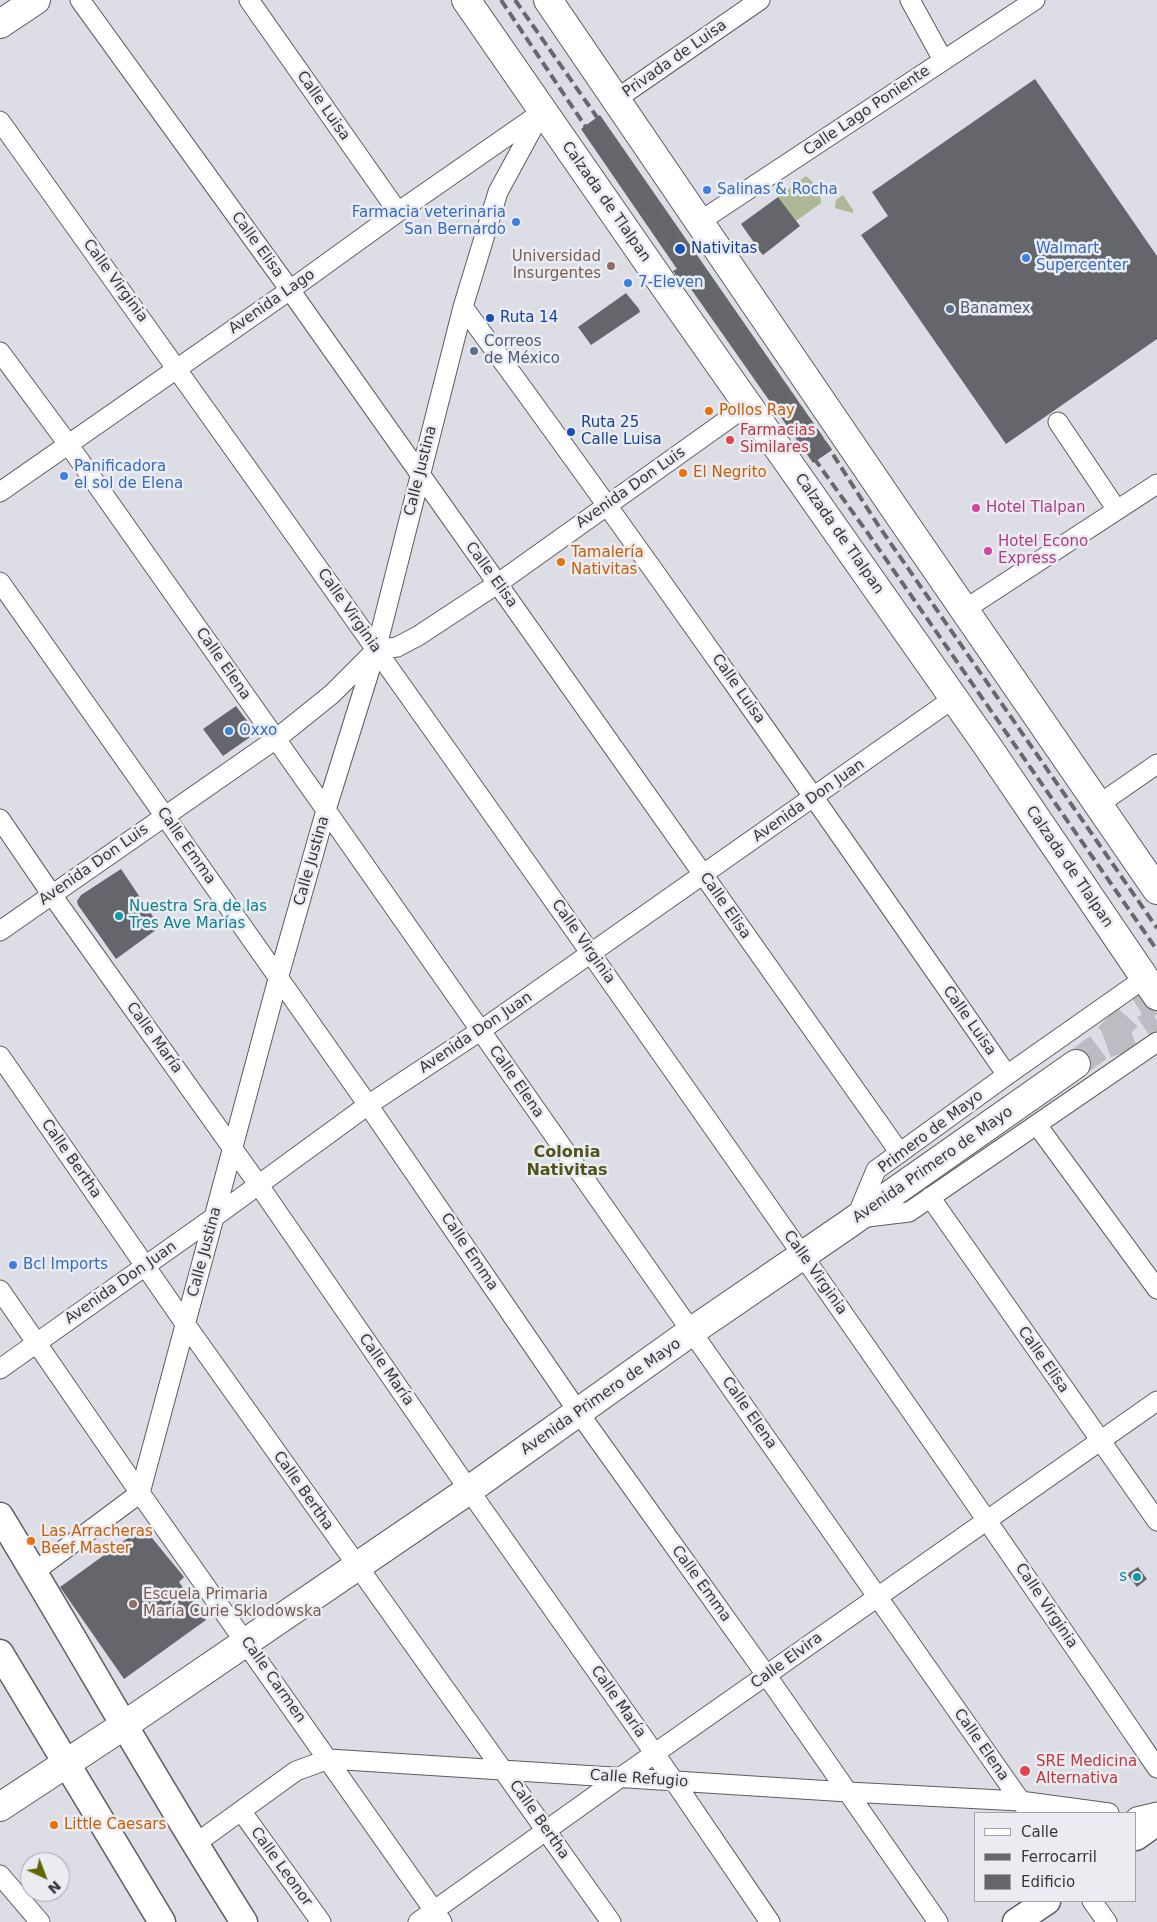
<!DOCTYPE html>
<html>
<head>
<meta charset="utf-8">
<style>
  body { margin:0 }
  #map { position:relative; width:1157px; height:1922px; overflow:hidden; background:#dddee5; font-family:"DejaVu Sans",sans-serif }
  canvas { display:block }
  .legend { position:absolute; left:974px; top:1812px; width:162px; height:90px; box-sizing:border-box; background:#eaecf2; border:1px solid #a2a4a8; margin:0; padding:6px 9px; list-style:none; font-size:15px; color:#37373a }
  .legend li { display:flex; align-items:center; gap:10px; height:25px }
  .legend b { width:25px; border:1px solid #a2a4a8 }
  .north { position:absolute; left:20px; top:1852px; width:50px; height:50px; box-sizing:border-box; background:#eaecf2; border:1px solid #a2a4a8; border-radius:50%; rotate:137deg; font-size:14px; font-weight:700; line-height:20px; text-align:center; color:#37373a }
  .north::after { content:''; display:block; margin:auto; width:18px; height:22px; background:#626500; clip-path:polygon(50% 0,100% 100%,50% 72%,0 100%) }
</style>
</head>
<body>
<div id="map">
<canvas width="1157" height="1922"></canvas>
<ul class="legend">
<li><b style="height:6px;background:#fff"></b>Calle</li>
<li><b style="height:6px;background:#68686c"></b>Ferrocarril</li>
<li><b style="height:14px;background:#64666b"></b>Edificio</li>
</ul>
<div class="north">N</div>
</div>
<script>
const ctx = document.querySelector('canvas').getContext('2d');
ctx.lineJoin = 'round';
function fillPath(path, color) {
  ctx.fillStyle = color;
  ctx.fill(path, 'evenodd');
}
function trace(path, color, width, dash) {
  ctx.strokeStyle = color;
  ctx.lineWidth = width;
  ctx.lineCap = dash ? 'butt' : 'round';
  ctx.setLineDash(dash || []);
  ctx.stroke(path);
}
function label(font, color, halo, rows, align = 'center') {
  ctx.font = font + ' "DejaVu Sans",sans-serif';
  ctx.lineWidth = 5;
  ctx.setLineDash([]);
  ctx.textBaseline = 'middle';
  ctx.strokeStyle = halo;
  ctx.fillStyle = color;
  for (const [text, x, y, turn = 0] of rows) {
    ctx.save();
    ctx.translate(x, y);
    ctx.rotate((+turn || 0) * Math.PI / 180);
    ctx.textAlign = isNaN(turn) ? turn : align;
    if (halo) ctx.strokeText(text, 0, 0);
    ctx.fillText(text, 0, 0);
    ctx.restore();
  }
}
const green = new Path2D(`
  M806,176C816,184 821,190 821,203L796,221L778,197Z
  M843,195L853,210V213L835,208L836,200Z`);
const building = new Path2D(`
  M1035,79L1157,256V339L1006,444L861,235L888,216L872,192Z
  M600,115L832,450L813,463L684,279L680,281L678,278L673,271L677,269L581,129Z
  M778,197L800,226L763,255L754,245L755,244L741,224Z
  M626,293L639,309L640,312L591,345L578,327Z
  M236,706L256,733L223,756L203,729Z
  M121,869L160,927L116,959L78,905L77,901L81,895Z
  M143,1527L184,1577L179,1582L206,1620L124,1679L60,1587Z
  M1138,1567L1147,1579L1137,1587L1127,1574Z`);
const primaryTunnel = new Path2D(`
  M1106,1044L1142,1031L1157,1021
  M1076,1064L1100,1046L1129,1015L1157,998`);
const street = new Path2D(`
  M80,0L290,290L900,1153
  M249,0L398,212
  M910,0L943,60
  M615,100L760,0
  M0,121C134,307 266,495 399,682C654,1042 908,1403 1157,1768
  M699,222L1035,0
  M463,307C649,560 828,817 1007,1075
  M0,352L68,444L326,810L1029,1813
  M1058,422L1117,510
  M0,492L290,290L398,212L539,114
  M0,582L368,1105L579,1413L767,1676L938,1922
  M964,610L1157,484
  M1098,805L1157,764
  M0,819L52,895L258,1184L469,1490L674,1781L770,1922
  M0,931L276,739L332,694L376,650L397,647L418,636L497,584L748,405
  M0,1056L186,1325L611,1922
  M1037,1125L1157,1289
  M930,1197L1157,1521
  M856,1218L876,1170L1007,1075L1145,978
  M859,1218L909,1212L1157,1042
  M0,1290L140,1493L442,1922
  M0,1369L213,1218L368,1105L480,1031L954,698
  M34,1572L140,1493L278,979L326,810L376,650L463,307L498,192L542,111
  M242,1812L321,1922
  M1136,1817L1157,1812
  M195,1844L296,1771L329,1759L848,1792L1020,1801L1109,1813
  M0,1875L40,1922
  M1092,1901L1107,1922
  M418,1922L621,1777L1157,1401`);
const secondary = new Path2D(`
  M0,1516C82,1651 159,1789 244,1922
  M0,1653L162,1922
  M1136,1837L1157,1822
  M1016,1922L1047,1901`);
const primary = new Path2D(`
  M0,1807L123,1726L469,1490L692,1331L847,1225L1076,1064`);
const highway = new Path2D(`
  M466,0L665,287L986,744L1157,996
  M548,0L899,515L1157,890
  M0,24L36,0`);
const rail = new Path2D(`
  M501,0C620,179 741,358 867,532L1157,950
  M515,0L832,453L878,525L1157,928`);
const markers = [
  [707,190,5,"#3f7fe0"],
  [516,222,5,"#3f7fe0"],
  [680,249,6,"#1a4fb4"],
  [1026,258,5,"#3f7fe0"],
  [611,266,5,"#8d6e63"],
  [628,283,5,"#3f7fe0"],
  [950,309,5,"#5c6f8a"],
  [490,318,5,"#1a4fb4"],
  [474,351,5,"#5c6f8a"],
  [709,411,5,"#e8710a"],
  [571,432,5,"#1a4fb4"],
  [730,440,5,"#e0444e"],
  [683,473,5,"#e8710a"],
  [64,476,5,"#3f7fe0"],
  [976,508,5,"#d1479c"],
  [988,551,5,"#d1479c"],
  [561,562,5,"#e8710a"],
  [229,731,5,"#3f7fe0"],
  [119,916,5,"#0f9aa8"],
  [13,1265,5,"#3f7fe0"],
  [31,1541,5,"#e8710a"],
  [1137,1577,5,"#0f9aa8"],
  [133,1604,5,"#8d6e63"],
  [1025,1771,6,"#e0444e"],
  [54,1825,5,"#e8710a"]
];
const streetNames = [
  ["Privada de Luisa",675,59,-35],
  ["Calle Luisa",323,106,55],
  ["Calle Lago Poniente",867,111,-34],
  ["Calzada de Tlalpan",606,202,55],
  ["Calle Elisa",257,245,54],
  ["Calle Virginia",115,281,54],
  ["Avenida Lago",272,302,-35],
  ["Calle Justina",421,471,-76],
  ["Avenida Don Luis",631,488,-35],
  ["Calzada de Tlalpan",839,534,55],
  ["Calle Elisa",491,575,54],
  ["Calle Virginia",349,611,55],
  ["Calle Elena",223,664,55],
  ["Calle Luisa",738,689,55],
  ["Avenida Don Juan",809,801,-35],
  ["Calle Emma",186,846,55],
  ["Calle Justina",312,861,-74],
  ["Avenida Don Luis",94,865,-35],
  ["Calzada de Tlalpan",1069,867,56],
  ["Calle Elisa",725,906,55],
  ["Calle Virginia",583,942,55],
  ["Calle Luisa",969,1021,55],
  ["Avenida Don Juan",476,1033,-34],
  ["Calle María",154,1038,54],
  ["Calle Elena",516,1082,55],
  ["Primero de Mayo",931,1132,-37],
  ["Calle Bertha",71,1159,55],
  ["Avenida Primero de Mayo",933,1165,-35],
  ["Calle Justina",205,1252,-75],
  ["Calle Emma",469,1252,56],
  ["Calle Virginia",815,1273,55],
  ["Avenida Don Juan",121,1283,-35],
  ["Calle Elisa",1043,1360,55],
  ["Calle María",386,1370,55],
  ["Avenida Primero de Mayo",601,1397,-35],
  ["Calle Elena",749,1413,55],
  ["Calle Bertha",303,1491,55],
  ["Calle Emma",701,1584,54],
  ["Calle Virginia",1046,1606,56],
  ["Calle Elvira",787,1661,-36],
  ["Calle Carmen",273,1680,55],
  ["Calle María",618,1702,55],
  ["Calle Elena",981,1745,55],
  ["Calle Refugio",639,1779,4],
  ["Calle Bertha",539,1820,55],
  ["Calle Leonor",281,1867,54]
];
const shopNames = [
  ["Salinas & Rocha",717,190],
  ["Farmacia veterinaria",506,213,"right"],
  ["San Bernardo",506,230,"right"],
  ["Walmart",1036,249],
  ["Supercenter",1036,266],
  ["7-Eleven",638,283],
  ["Panificadora",74,467],
  ["el sol de Elena",74,484],
  ["Oxxo",239,731],
  ["Bcl Imports",23,1265]
];
const transitNames = [
  ["Nativitas",691,249],
  ["Ruta 14",500,318],
  ["Ruta 25",581,423],
  ["Calle Luisa",581,440]
];
const educationNames = [
  ["Universidad",601,257],
  ["Insurgentes",601,274],
  ["Escuela Primaria",143,1595,"left"],
  ["María Curie Sklodowska",143,1612,"left"]
];
const serviceNames = [
  ["Banamex",960,309],
  ["Correos",484,342],
  ["de México",484,359]
];
const foodNames = [
  ["Pollos Ray",719,411],
  ["El Negrito",693,473],
  ["Tamalería",571,553],
  ["Nativitas",571,570],
  ["Las Arracheras",41,1532],
  ["Beef Master",41,1549],
  ["Little Caesars",64,1825]
];
const healthNames = [
  ["Farmacias",740,431],
  ["Similares",740,448],
  ["SRE Medicina",1036,1762],
  ["Alternativa",1036,1779]
];
const hotelNames = [
  ["Hotel Tlalpan",986,508],
  ["Hotel Econo",998,542],
  ["Express",998,559]
];
const cultureNames = [
  ["Nuestra Sra de las",129,907],
  ["Tres Ave Marías",129,924],
  ["s",1127,1577,"right"]
];
const neighbourhoodNames = [
  ["Colonia",567,1153],
  ["Nativitas",567,1171]
];
fillPath(green, '#adb897');
fillPath(building, '#64666b');
trace(primaryTunnel, '#bcbdc3', 28, [28, 14]);
trace(street, '#5c5d62', 21);
trace(secondary, '#5c5d62', 29);
trace(primary, '#5c5d62', 30);
trace(highway, '#5c5d62', 30);
trace(street, '#fff', 19);
trace(secondary, '#fff', 26);
trace(primary, '#fff', 28);
trace(highway, '#fff', 28);
trace(rail, '#68686c', 4, [10, 5]);
for (const [x, y, r, color] of markers) {
  const dot = new Path2D();
  dot.arc(x, y, r, 0, 2 * Math.PI);
  ctx.fillStyle = color;
  ctx.fill(dot);
  trace(dot, '#eaecf2', 2);
}
label('15px', '#37373a', '#eaecf2', streetNames);
label('15px', '#366cbe', '#eaecf2', shopNames, 'left');
label('15px', '#164399', '#eaecf2', transitNames, 'left');
label('15px', '#785e54', '#eaecf2', educationNames, 'right');
label('15px', '#4e5e75', '#eaecf2', serviceNames, 'left');
label('15px', '#c56008', '#eaecf2', foodNames, 'left');
label('15px', '#be3a42', '#eaecf2', healthNames, 'left');
label('15px', '#b23c85', '#eaecf2', hotelNames, 'left');
label('15px', '#0d838f', '#eaecf2', cultureNames, 'left');
label('bold 16px', '#515419', '#eaecf2', neighbourhoodNames);
</script>
</body>
</html>
